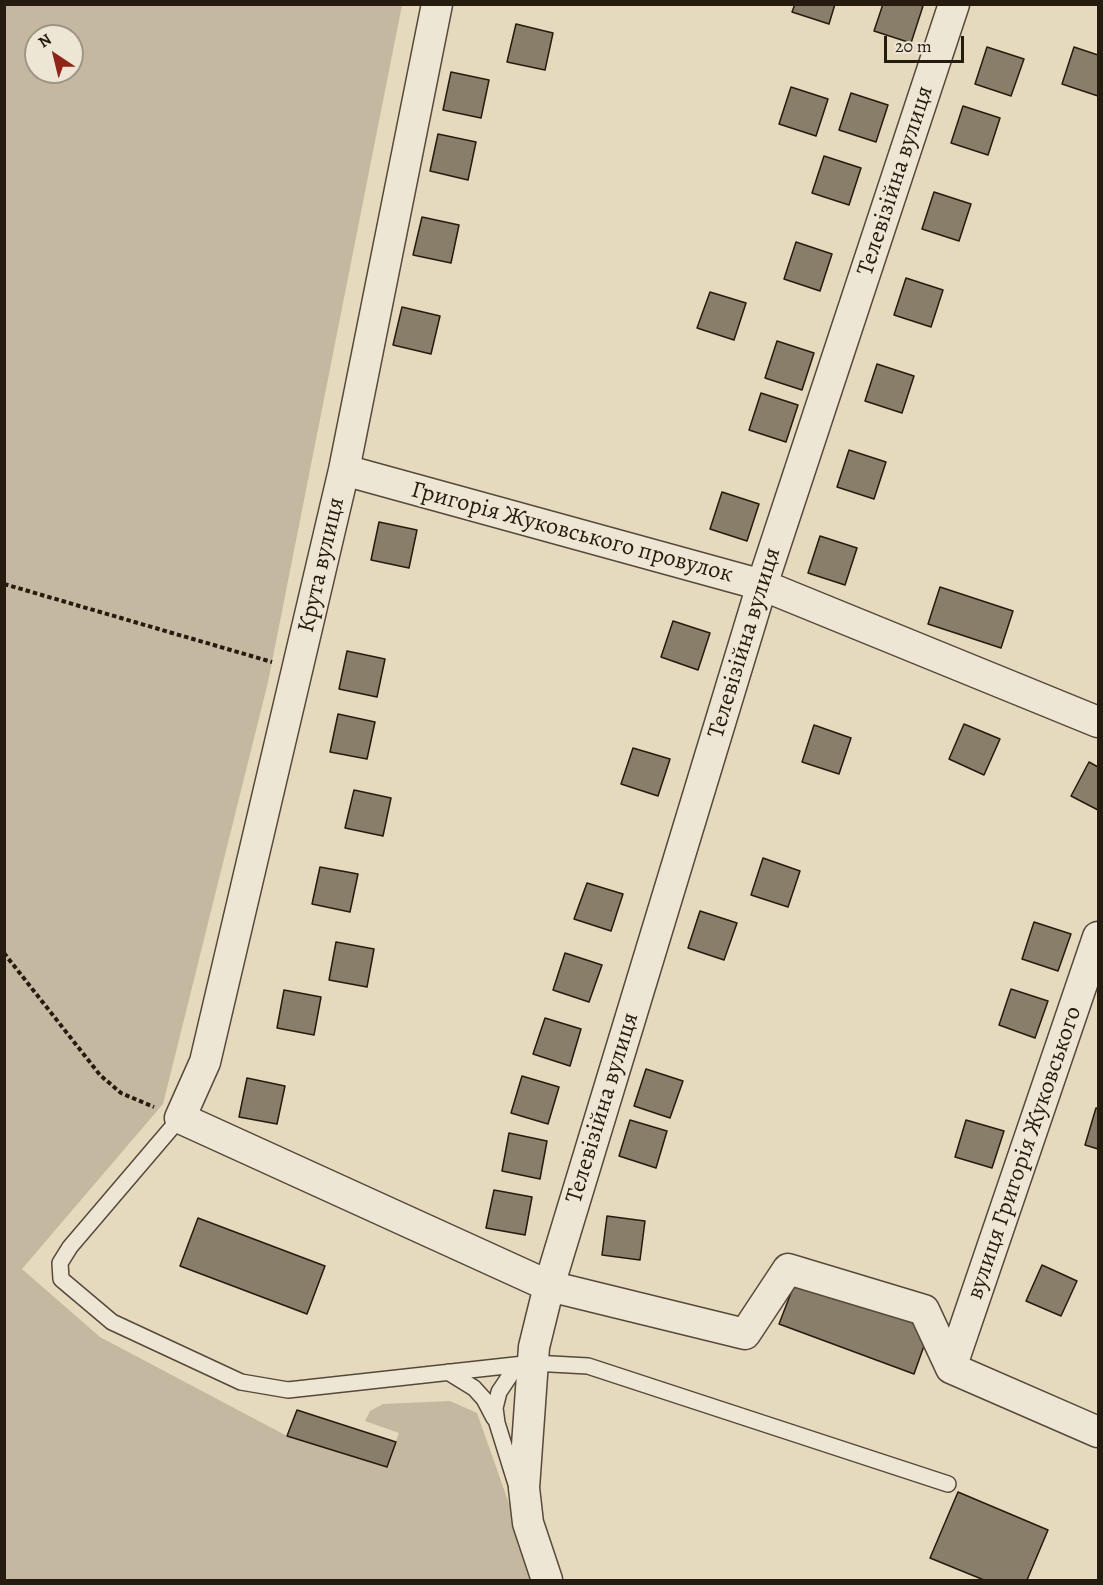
<!DOCTYPE html>
<html>
<head>
<meta charset="utf-8">
<style>
	body { margin:0 }
	#map { position:relative; width:1103px; height:1585px; overflow:hidden; background:#e5d9be; font-family:Alegreya,serif }
	canvas { display:block }
	.frame { position:absolute; inset:0; border:6px solid #251b0e; pointer-events:none }
	.north { position:absolute; left:24px; top:24px; width:60px; height:60px; box-sizing:border-box; background:#eee6d5; border:2px solid #9e9585; border-radius:50%; rotate:325deg; font-size:16px; font-weight:700; line-height:24px; text-align:center; color:#251b0e }
	.north::after { content:''; display:block; margin:auto; width:21px; height:27px; background:#8f2418; clip-path:polygon(50% 0,100% 100%,50% 72%,0 100%) }
	.scale { position:absolute; left:884px; top:36px; width:80px; height:27px; box-sizing:border-box; border:3px solid #251b0e; border-top:0; padding-left:8px; font-size:18px; line-height:21px; white-space:nowrap; color:#251b0e; -webkit-text-stroke:4px #eee6d5; paint-order:stroke }
</style>
</head>
<body>
<div id="map">
<canvas width="1103" height="1585"></canvas>
<div class="frame"></div>
<div class="north">N</div>
<div class="scale">20 m</div>
</div>
<script>
const c = document.querySelector('canvas').getContext('2d');
c.lineJoin = 'round';
function fillPath(path, color) { c.fillStyle = color; c.fill(path, 'evenodd'); }
const poly = rows => new Path2D(rows.map(r => 'M' + r).join(''));
function stroke(path, color, width, dash) { c.strokeStyle = color; c.lineWidth = width; c.lineCap = dash ? 'butt' : 'round'; c.setLineDash(dash || []); c.stroke(path); }
function drawText(font, color, halo, rows, align = 'center') {
  c.font = font + ' Alegreya,serif'; c.lineWidth = 4.5; c.setLineDash([]); c.textBaseline = 'middle'; c.strokeStyle = halo; c.fillStyle = color; for (const [text, x, y, turn = 0] of rows) {
    c.save(); c.translate(x, y); c.rotate((+turn || 0) * Math.PI / 180); c.textAlign = isNaN(turn) ? turn : align; if (halo) c.strokeText(text, 0, 0); c.fillText(text, 0, 0); c.restore();
  }
}
const green = poly([
	[5,5,402,5,268,682,163,1104,22,1269,100,1337,287,1436,387,1466,399,1433,365,1421,370,1411,383,1404,450,1401,477,1413,536,1580,5,1580],
	[36,36,72,36,72,72,36,72]
]);
const building = poly([
	[795,4,835,4,829,24,792,12,795,4],
	[883,4,917,4,923,6,911,43,874,31,883,4],
	[516,24,553,33,545,70,507,62,516,24],
	[987,47,1024,59,1011,96,975,84,987,47],
	[1074,47,1098,55,1098,96,1062,84,1074,47],
	[451,72,489,80,481,118,443,110,451,72],
	[791,87,828,99,816,136,779,124,791,87],
	[851,93,888,105,876,142,839,130,851,93],
	[963,106,1000,118,988,155,951,143,963,106],
	[438,134,476,142,468,180,430,171,438,134],
	[824,156,861,168,849,205,812,193,824,156],
	[934,192,971,204,959,241,922,229,934,192],
	[422,217,459,225,451,263,413,255,422,217],
	[796,242,832,254,820,291,784,279,796,242],
	[906,278,943,290,931,327,894,315,906,278],
	[710,292,746,303,734,340,697,328,710,292],
	[402,307,440,316,431,354,393,345,402,307],
	[777,341,814,353,802,390,765,378,777,341],
	[877,364,914,376,902,413,865,401,877,364],
	[761,393,798,405,786,442,749,430,761,393],
	[849,450,886,462,874,499,837,487,849,450],
	[722,492,759,504,747,541,710,529,722,492],
	[379,522,417,530,409,568,371,560,379,522],
	[820,536,857,548,845,585,808,573,820,536],
	[940,587,1013,611,1001,648,928,624,940,587],
	[673,621,710,633,698,670,661,657,673,621],
	[347,651,385,659,377,697,339,689,347,651],
	[338,714,375,722,367,759,330,752,338,714],
	[964,724,1000,739,984,775,949,759,964,724],
	[814,725,851,738,839,774,802,762,814,725],
	[633,748,670,759,658,796,621,784,633,748],
	[1089,762,1098,767,1098,810,1071,796,1089,762],
	[354,790,391,798,383,836,345,828,354,790],
	[763,858,800,871,788,907,751,895,763,858],
	[320,867,358,874,350,912,312,904,320,867],
	[587,883,623,894,611,931,574,919,587,883],
	[700,911,737,923,724,960,688,948,700,911],
	[1034,922,1071,934,1058,971,1022,959,1034,922],
	[336,942,374,949,367,987,329,980,336,942],
	[565,953,602,965,589,1002,553,990,565,953],
	[1011,989,1048,1001,1035,1038,999,1025,1011,989],
	[284,990,321,997,314,1035,277,1028,284,990],
	[545,1018,581,1029,570,1066,533,1054,545,1018],
	[646,1069,683,1081,670,1118,634,1106,646,1069],
	[522,1076,559,1087,548,1124,511,1113,522,1076],
	[247,1078,285,1086,277,1124,239,1117,247,1078],
	[1096,1108,1098,1109,1098,1149,1085,1145,1096,1108],
	[630,1120,667,1131,656,1168,619,1156,630,1120],
	[966,1120,1004,1131,992,1168,955,1157,966,1120],
	[509,1133,547,1141,540,1179,502,1171,509,1133],
	[494,1190,532,1197,525,1235,486,1228,494,1190],
	[607,1216,645,1221,640,1260,602,1255,607,1216],
	[198,1218,325,1266,307,1314,180,1266,198,1218],
	[1042,1265,1077,1281,1061,1316,1026,1301,1042,1265],
	[796,1280,930,1329,914,1374,779,1324,796,1280],
	[297,1410,396,1442,387,1467,287,1436,297,1410],
	[958,1492,1048,1530,1027,1580,984,1580,930,1558,958,1492]
]);
const path = poly([
	[4,584,272,662],
	[4,953,100,1075,121,1093,154,1107]
]);
const lane = poly([
	[180,1118,70,1247,60,1263,61,1279,112,1322,241,1382,288,1390,533,1363,588,1366,948,1484],
	[448,1372,474,1388,484,1399,494,1418],
	[516,1484,497,1423,495,1408,499,1392,517,1365]
]);
const street = poly([
	[437,4,344,470,205,1062,180,1118,549,1286,745,1334,788,1269,924,1310,951,1368,1098,1432],
	[344,470,762,585,1098,722],
	[951,1368,1098,937],
	[547,1580,528,1523,524,1488,534,1347,549,1286,762,585,954,4]
]);
const streetNames = [
	["Телевізійна вулиця",896,181,-72],
	["Григорія Жуковського провулок",572,533,15],
	["Крута вулиця",322,565,-77],
	["Телевізійна вулиця",745,643,-73],
	["Телевізійна вулиця",603,1108,-73],
	["вулиця Григорія Жуковського",1025,1153,-71]
];
fillPath(green, '#c4b9a0');
fillPath(building, '#897e6a');
stroke(building, '#251b0e', 1.5);
stroke(lane, '#554a3a', 18);
stroke(street, '#554a3a', 33);
stroke(path, '#251b0e', 4, [4.5, 3]);
stroke(lane, '#eee6d5', 15);
stroke(street, '#eee6d5', 30);
drawText('24px', '#251b0e', '#eee6d5', streetNames);
</script>
</body>
</html>
